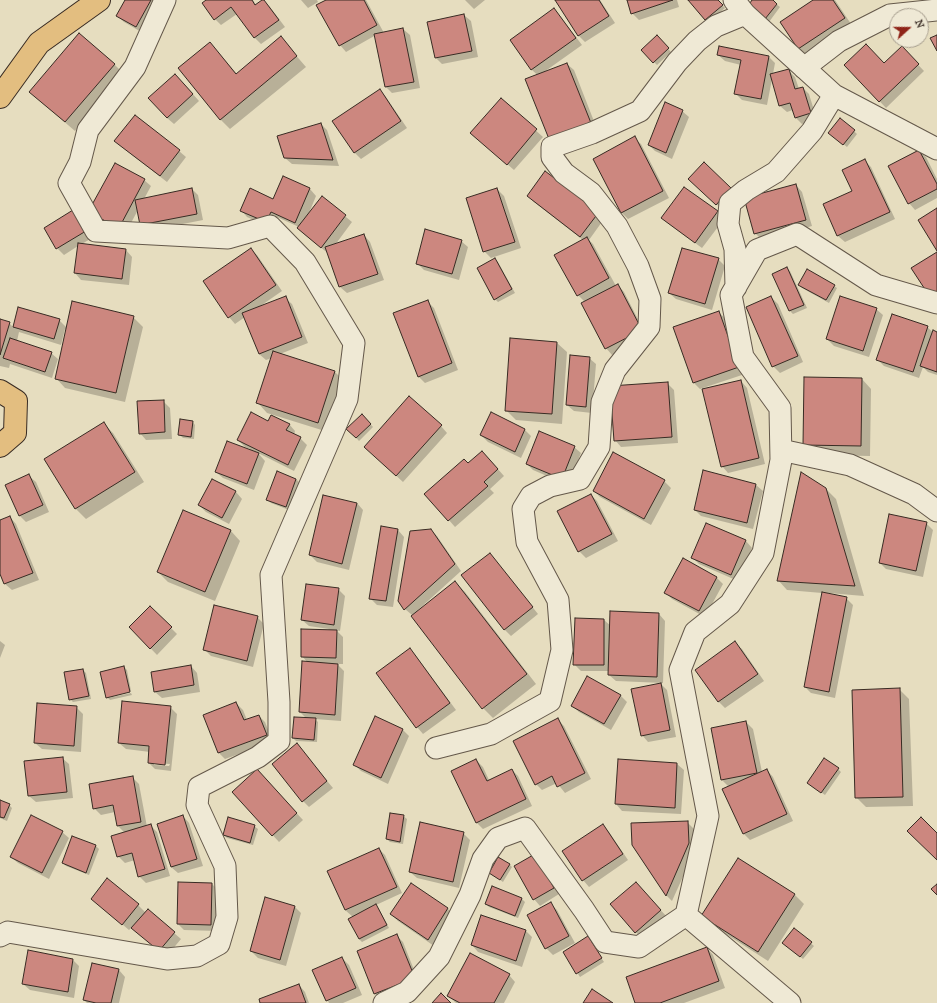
<!DOCTYPE html>
<html>
<head>
<meta charset="utf-8">
<style>
	body { margin:0 }
	#map { position:relative; width:937px; height:1003px; overflow:hidden; background:#e6ddbf; font-family:"IM FELL French Canon",serif }
	canvas { display:block }
	.north { position:absolute; left:889px; top:8px; width:40px; height:40px; box-sizing:border-box; background:#efe9d5; border:1px solid #a69d8e; border-radius:50%; rotate:69deg; font-size:11px; font-weight:700; line-height:16px; text-align:center; color:#382b23 }
	.north::after { content:''; display:block; margin:auto; width:14px; height:18px; background:#8f2418; clip-path:polygon(50% 0,100% 100%,50% 72%,0 100%) }
</style>
</head>
<body>
<div id="map">
<canvas width="937" height="1003"></canvas>
<div class="north">N</div>
</div>
<script>
const c = document.querySelector('canvas').getContext('2d');
c.lineJoin = 'round';
function fillPath(path, color) { c.fillStyle = color; c.fill(path, 'evenodd'); }
const poly = rows => new Path2D(rows.map(r => 'M' + r).join(''));
function stroke(path, color, width, dash) { c.strokeStyle = color; c.lineWidth = width; c.lineCap = dash ? 'butt' : 'round'; c.setLineDash(dash || []); c.stroke(path); }
const shadow = poly([
	[126,0,161,0,143,33,124,22,117,16],
	[208,0,253,0,256,5,263,0,270,7,285,27,261,44,255,38,237,14,221,25,215,19],
	[301,0,317,0,318,2,308,8],
	[328,0,366,0,384,33,403,29,410,35,420,88,392,93,386,87,376,35,346,52,340,45],
	[465,0,485,0,474,9],
	[556,0,600,0,615,23,585,42,579,36],
	[628,0,677,0,679,7,639,20,632,13],
	[689,0,717,0,725,8,709,22],
	[754,0,771,0,780,7,769,22,752,9],
	[815,0,835,0,851,24,805,55,799,48],
	[554,9,560,16,582,45,544,72,567,64,574,70,597,129,532,70,511,40],
	[464,15,471,21,478,57,442,64,436,58],
	[657,36,671,52,657,65,642,50],
	[281,38,306,67,230,129,220,119,210,43,237,74],
	[720,47,769,57,775,63,773,74,788,70,795,77,799,89,803,88,809,94,817,120,802,124,796,118,793,110,787,112,780,106,772,79,767,105,742,100,735,93,741,65,725,61,718,55],
	[908,54,924,71,886,108,845,65,884,64],
	[114,64,124,74,75,131,40,101],
	[182,82,199,101,174,124,167,118],
	[380,90,386,97,407,128,361,159,354,152],
	[501,99,543,137,514,170,478,139],
	[682,111,689,117,672,159,655,151,649,145],
	[841,119,857,134,847,147,833,136],
	[321,124,327,130,339,166,292,164,285,158],
	[634,138,641,144,669,198,628,219,622,213,594,159],
	[115,141,179,151,186,157,167,182,122,147],
	[919,151,926,157,937,179,937,198,915,210,909,203],
	[865,161,871,167,895,219,845,242,838,236,824,205,853,192],
	[546,173,604,219,589,240,593,244,616,286,618,285,624,292,647,337,612,355,606,348,585,302,578,295,583,240,534,202,528,196],
	[284,177,310,189,316,196,309,213,322,197,352,222,335,245,364,235,370,242,384,280,347,293,340,287,329,254,305,235,298,228,299,227,277,217,272,228,247,217,241,210,274,200],
	[144,180,151,186,144,199,192,189,198,195,203,220,147,231,138,210,125,234,96,218],
	[796,185,802,192,812,226,762,240,755,233],
	[696,186,731,188,737,195,723,210],
	[684,188,717,212,724,219,702,248,669,224,662,218],
	[497,189,504,196,521,248,491,258,484,251],
	[73,212,92,238,80,245,126,250,132,257,129,285,81,280,75,273,78,246,64,255,57,248],
	[461,241,468,247,459,280,424,270,417,263],
	[250,249,257,255,282,291,259,307,285,298,292,304,308,343,280,354,335,372,344,381,328,432,267,413,258,403,272,358,266,360,259,354,245,317,235,324,229,317],
	[495,259,498,262,515,293,498,302,495,299],
	[718,259,725,266,712,310,676,299,669,293],
	[787,268,790,271,807,308,793,314,790,311,774,274],
	[799,285,834,286,837,288,829,303,802,288],
	[771,297,778,304,803,362,780,373,773,366],
	[427,301,434,308,458,370,425,383,418,376],
	[876,309,883,315,869,357,834,346,827,339],
	[718,312,725,318,745,374,700,389,694,383,674,328],
	[133,317,143,327,125,402,65,388,56,378,67,329,65,329,61,345,19,332,17,341,51,353,58,359,52,378,10,364,9,368,0,366,0,320,9,323,13,327,59,320,67,328],
	[927,327,934,333,937,333,937,375,928,372,923,367,919,378,884,366,878,360],
	[557,343,567,352,562,424,516,420,506,410],
	[589,358,596,364,592,413,574,411,567,405],
	[862,379,871,389,870,456,814,455,804,445],
	[741,381,747,388,765,464,728,473,722,466],
	[667,383,674,390,678,443,621,447,615,440],
	[163,401,170,408,172,439,146,440,140,433],
	[362,415,373,427,359,441,348,429],
	[192,421,195,425,194,439,183,438,180,435],
	[269,422,289,424,295,431,294,435,300,438,307,445,294,471,258,453,265,461,254,490,223,478,216,472,250,449,245,447,238,440],
	[103,423,113,433,144,482,86,519,76,509,45,459],
	[441,426,447,433,403,482,365,447],
	[525,430,531,436,521,458,488,442,481,435],
	[574,447,581,453,568,485,533,470,527,464],
	[489,459,504,476,490,489,494,493,455,527,426,494,469,464],
	[704,471,756,485,763,491,753,529,701,516,695,510],
	[29,476,36,482,49,512,26,522,20,516,7,486],
	[296,479,299,482,289,510,271,503,268,500],
	[213,480,236,492,242,499,229,524,206,512,199,505],
	[664,481,671,488,651,525,600,497,594,491],
	[826,489,836,499,864,596,828,593,828,595,846,598,853,605,835,698,811,693,805,687,822,593,787,590,778,580],
	[591,495,597,501,618,541,586,558,579,551],
	[357,503,363,510,349,570,317,562,310,555],
	[10,517,16,524,39,580,12,590,5,584,0,572,0,521],
	[926,523,933,530,923,577,886,569,880,563],
	[706,524,746,541,752,548,738,581,699,564,692,557],
	[398,530,404,537,393,607,377,605,370,598],
	[431,530,437,536,461,571,418,610,419,611,455,582,465,592,536,684,493,718,483,708,412,615,405,609],
	[231,531,240,541,215,601,168,582,158,572],
	[490,554,538,614,511,636,504,629],
	[683,559,717,578,723,584,705,617,672,599,665,592],
	[338,589,345,596,340,631,336,630,343,637,343,664,337,664,344,671,341,721,315,719,318,722,317,742,296,741,293,738,307,719,300,712,308,663,302,656,329,629,309,626,302,620],
	[150,607,177,634,157,655,130,627],
	[659,614,665,621,663,683,616,681,609,675,610,671,581,671,574,664,575,619,604,620,611,626],
	[257,617,264,624,253,667,211,656,204,649],
	[0,641,5,645,0,658],
	[735,643,742,649,764,681,725,708,719,702,696,670],
	[410,649,416,656,456,710,423,734,417,727],
	[191,666,197,673,200,692,162,698,155,692,152,673],
	[124,667,127,670,131,691,108,696,108,698,107,697],
	[83,670,86,673,91,699,73,702,70,699],
	[661,684,667,690,676,737,648,742,642,735],
	[899,689,909,699,913,806,866,807,856,797],
	[131,693,132,695,110,700,108,698],
	[620,695,627,702,611,730,579,712,572,706],
	[236,703,243,710,247,720,259,716,265,722,273,742,225,759,219,753],
	[76,707,83,714,81,752,42,749,35,743],
	[170,707,177,714,171,771,155,769,149,763,150,752,126,749,119,743],
	[154,763,170,764,169,766,154,765],
	[376,717,403,730,409,736,388,784,361,771,354,764],
	[558,720,564,726,591,779,565,793,557,783,542,790,536,784],
	[746,722,753,729,762,772,767,770,773,777,793,821,750,840,743,833,729,787,722,780],
	[297,745,333,788,309,807,303,801],
	[62,758,69,764,73,798,36,802,29,796],
	[476,760,483,767,489,780,512,770,518,776,532,806,483,829,476,822],
	[677,764,684,770,681,814,622,811,616,804],
	[838,769,841,772,825,795,812,786],
	[263,777,303,820,279,842,233,792],
	[133,778,139,784,147,827,151,826,157,832,170,876,146,883,139,876,135,860,125,863,118,856,125,833,118,826,115,812,101,815,94,808],
	[0,802,9,805,12,808,7,821,0,818],
	[183,816,189,823,203,866,178,873,171,867,158,824],
	[403,816,407,819,403,844,390,842,387,839],
	[687,822,694,829,695,850,672,901,666,895,633,845],
	[603,825,609,832,628,860,589,887,583,880],
	[254,826,258,829,253,845,227,838,224,835],
	[62,832,69,838,49,879,18,863,11,857],
	[463,833,470,840,459,888,417,878,410,872],
	[73,837,96,846,99,849,89,875,66,866,63,863],
	[379,849,385,855,402,893,376,905,379,909,389,928,362,942,359,939,349,919,353,917,345,910],
	[541,862,559,894,540,906,534,899],
	[509,864,512,867,503,882,490,873],
	[212,884,218,890,217,931,184,930,178,924],
	[411,884,448,909,454,916,434,946,398,921,391,914],
	[493,888,522,899,525,902,518,918,489,907,486,904],
	[642,890,667,917,642,939,611,904],
	[794,894,804,904,768,961,712,925,703,916],
	[92,899,138,905,146,913,174,933,181,939,166,957,132,927,129,930],
	[551,904,557,910,575,943,553,955,546,948],
	[295,907,301,913,286,966,258,958,251,951],
	[481,916,526,931,532,937,522,967,478,952,472,945],
	[795,930,814,946,803,959,787,946],
	[397,936,403,942,420,985,382,1000,375,994,358,952],
	[590,941,604,962,580,977,564,953],
	[707,948,713,955,725,988,684,1003,636,1003],
	[342,958,349,965,362,995,343,1003,329,1003,314,971],
	[73,960,79,966,74,998,30,990,23,984],
	[119,970,125,977,119,1003,87,1003,84,1000],
	[509,975,515,982,504,1003,456,1003,448,996],
	[299,985,305,992,309,1003,261,1003]
]);
const building = poly([
	[125,0,151,0,136,27,116,16,125,0],
	[206,0,252,0,255,5,262,0,264,0,279,20,254,38,231,7,214,20,202,3,206,0],
	[326,0,364,0,377,25,339,46,316,5,326,0],
	[555,0,599,0,609,16,578,36,555,0],
	[627,0,673,0,631,14,627,0],
	[688,0,718,0,723,5,705,20,688,0],
	[752,0,773,0,777,4,765,19,748,6,752,0],
	[813,0,833,0,845,18,798,49,780,22,813,0],
	[554,8,576,38,531,70,510,40,554,8],
	[464,14,472,51,435,58,427,22,464,14],
	[403,28,414,82,385,87,374,34,403,28],
	[79,33,115,64,65,122,29,92,79,33],
	[657,35,669,48,653,63,641,50,657,35],
	[937,35,937,51,930,38,937,35],
	[281,36,297,56,220,120,178,68,210,42,236,74,281,36],
	[866,44,884,63,902,46,919,64,879,102,844,65,866,44],
	[719,46,769,56,761,99,734,94,741,60,717,55,719,46],
	[567,63,591,123,549,139,525,79,567,63],
	[789,69,795,89,803,87,811,113,795,118,790,103,779,106,770,74,789,69],
	[175,74,193,94,167,118,148,98,175,74],
	[380,89,401,121,354,153,332,121,380,89],
	[501,98,537,129,507,165,470,133,501,98],
	[665,102,683,110,666,153,648,145,665,102],
	[135,115,180,150,160,176,114,141,135,115],
	[840,118,855,130,843,145,828,133,840,118],
	[321,123,333,160,284,158,277,136,321,123],
	[635,136,663,191,621,213,593,159,635,136],
	[919,150,937,184,937,189,908,204,888,166,919,150],
	[865,159,890,212,837,236,823,204,852,191,842,170,865,159],
	[704,162,731,188,716,205,688,179,704,162],
	[115,163,145,179,119,228,88,212,115,163],
	[545,171,599,212,580,237,527,196,545,171],
	[283,176,310,188,295,223,271,212,266,222,240,211,250,188,273,199,283,176],
	[796,184,806,220,754,234,744,198,796,184],
	[684,187,718,211,695,243,661,218,684,187],
	[192,188,197,214,140,225,135,200,192,188],
	[497,188,515,242,483,252,466,198,497,188],
	[322,196,346,215,321,248,297,228,322,196],
	[937,208,937,251,918,220,937,208],
	[73,210,86,231,56,249,44,228,73,210],
	[425,229,462,240,452,274,416,264,425,229],
	[364,234,378,274,339,287,325,247,364,234],
	[587,237,609,278,577,296,554,255,587,237],
	[78,243,126,249,122,279,74,273,78,243],
	[251,248,276,285,228,318,203,281,251,248],
	[682,248,719,258,705,304,668,293,682,248],
	[937,252,937,293,930,297,911,268,937,252],
	[495,258,512,289,494,300,477,268,495,258],
	[787,267,804,305,789,311,772,274,787,267],
	[807,269,835,285,826,300,798,285,807,269],
	[618,284,642,330,605,349,581,303,618,284],
	[286,296,302,337,259,354,242,313,286,296],
	[771,296,798,356,772,367,746,307,771,296],
	[840,296,877,308,863,351,826,339,840,296],
	[428,300,452,363,418,377,393,313,428,300],
	[72,301,134,316,116,393,55,379,72,301],
	[18,307,60,319,54,339,13,327,18,307],
	[719,311,739,367,693,383,673,327,719,311],
	[892,314,928,326,913,372,876,360,892,314],
	[0,319,10,322,0,355,0,319],
	[933,330,937,332,937,372,920,366,933,330],
	[10,338,52,352,45,372,3,358,10,338],
	[510,338,557,342,552,414,505,411,510,338],
	[273,351,335,371,318,423,256,403,273,351],
	[570,355,590,357,586,407,566,405,570,355],
	[804,377,862,378,861,446,803,445,804,377],
	[741,380,759,458,721,467,702,389,741,380],
	[668,382,672,437,614,441,610,386,668,382],
	[409,396,442,425,396,476,364,447,409,396],
	[164,400,165,432,139,434,137,401,164,400],
	[251,412,268,421,271,415,290,424,286,430,301,437,288,465,237,440,251,412],
	[491,412,525,429,515,452,480,435,491,412],
	[362,414,371,424,356,438,346,429,362,414],
	[180,419,193,421,191,437,178,435,180,419],
	[104,422,135,472,75,509,44,459,104,422],
	[539,431,575,446,562,479,526,464,539,431],
	[227,441,259,453,247,484,215,472,227,441],
	[482,451,498,469,484,482,488,486,448,521,424,494,464,459,468,463,482,451],
	[613,452,665,480,644,519,593,491,613,452],
	[703,470,756,484,747,523,694,510,703,470],
	[277,471,296,479,286,507,266,500,277,471],
	[801,472,826,488,855,586,777,581,801,472],
	[29,474,43,505,19,516,5,485,29,474],
	[212,479,236,491,222,518,198,505,212,479],
	[591,494,612,534,578,552,557,511,591,494],
	[323,495,357,503,342,564,309,555,323,495],
	[183,510,231,530,205,592,157,572,183,510],
	[889,514,927,522,916,571,879,563,889,514],
	[10,516,33,573,4,584,0,574,0,520,10,516],
	[706,523,746,540,731,575,691,558,706,523],
	[381,526,398,529,386,601,369,599,381,526],
	[431,529,455,564,404,610,398,601,410,531,431,529],
	[490,553,533,607,504,630,461,575,490,553],
	[683,558,717,577,699,611,664,593,683,558],
	[455,581,527,674,482,709,411,616,455,581],
	[306,584,339,588,334,625,301,620,306,584],
	[822,592,847,597,829,692,804,687,822,592],
	[214,605,258,616,247,661,203,650,214,605],
	[150,606,172,627,150,649,129,627,150,606],
	[610,611,659,613,657,677,608,675,610,611],
	[575,618,604,619,604,665,573,665,575,618],
	[301,629,337,630,336,658,301,657,301,629],
	[735,641,758,674,718,702,695,670,735,641],
	[410,648,450,703,416,728,376,673,410,648],
	[302,661,338,664,335,715,299,712,302,661],
	[191,665,194,685,154,692,151,672,191,665],
	[124,666,130,692,106,698,100,672,124,666],
	[83,669,89,696,69,700,64,672,83,669],
	[587,676,621,695,604,724,571,706,587,676],
	[661,683,670,730,641,736,631,689,661,683],
	[900,688,903,797,855,798,852,690,900,688],
	[122,701,171,706,165,765,148,763,149,746,118,743,122,701],
	[236,702,244,720,259,715,267,735,218,753,203,715,236,702],
	[37,703,77,706,74,746,34,743,37,703],
	[375,716,403,729,381,778,353,765,375,716],
	[294,717,316,718,314,740,292,738,294,717],
	[558,718,585,773,557,787,552,776,535,785,513,741,558,718],
	[746,721,757,773,721,780,711,728,746,721],
	[297,743,327,781,302,802,272,764,297,743],
	[63,757,67,792,28,796,24,761,63,757],
	[824,758,839,768,821,793,807,783,824,758],
	[476,759,487,781,512,769,526,799,476,823,451,771,476,759],
	[618,759,677,763,675,808,615,804,618,759],
	[257,769,297,813,272,836,232,792,257,769],
	[767,769,787,814,743,834,722,789,767,769],
	[133,776,141,822,117,826,113,805,93,809,89,784,133,776],
	[0,800,10,804,4,818,0,817,0,800],
	[390,813,404,815,400,842,386,839,390,813],
	[31,815,63,831,42,873,10,857,31,815],
	[183,815,197,859,171,867,157,824,183,815],
	[228,817,255,825,250,843,223,835,228,817],
	[921,817,937,833,937,860,907,831,921,817],
	[688,821,689,843,666,896,632,845,631,823,688,821],
	[420,822,464,832,453,882,409,872,420,822],
	[151,824,165,869,138,877,132,853,117,857,111,836,151,824],
	[603,824,623,854,582,881,562,851,603,824],
	[72,836,96,845,86,873,62,863,72,836],
	[379,848,397,887,345,910,327,871,379,848],
	[535,854,554,888,533,900,514,866,535,854],
	[498,857,510,864,500,880,489,873,498,857],
	[738,858,795,894,758,952,701,916,738,858],
	[107,878,139,904,122,925,91,899,107,878],
	[178,882,212,883,211,925,177,924,178,882],
	[636,882,661,910,635,933,610,904,636,882],
	[411,883,448,908,428,940,390,914,411,883],
	[937,884,937,895,931,889,937,884],
	[492,886,522,898,515,916,485,904,492,886],
	[265,897,295,906,280,960,250,951,265,897],
	[551,902,569,936,545,949,527,915,551,902],
	[376,904,387,925,359,939,348,919,376,904],
	[148,909,175,932,159,951,131,928,148,909],
	[481,915,526,930,516,961,471,945,481,915],
	[794,928,812,942,800,957,782,943,794,928],
	[397,934,415,978,374,994,357,951,397,934],
	[588,936,602,958,576,974,563,952,588,936],
	[707,947,719,981,660,1003,635,1003,626,977,707,947],
	[28,950,73,959,68,992,22,984,28,950],
	[470,953,510,974,494,1003,460,1003,447,996,470,953],
	[342,957,356,988,326,1001,312,970,342,957],
	[92,963,119,969,111,1003,96,1003,83,1000,92,963],
	[299,984,306,1003,260,1003,259,999,299,984],
	[592,989,613,1003,583,1003,592,989],
	[441,993,451,1003,432,1003,441,993]
]);
const minor = poly([
	[734,0,745,14,834,95,937,149],
	[804,68,839,41,890,15,937,10],
	[736,287,735,249,728,224,730,203,746,190,776,172,812,131,834,95],
	[781,450,850,465,914,494,937,511],
	[436,748,491,734,550,701,562,650,558,600,527,542,523,509,531,496,550,486,580,479,599,447,602,402,615,370,649,327,650,299,638,266,617,226,591,193,564,173,552,157,552,147,592,133,640,111,677,62,697,41,716,26,745,14],
	[686,915,790,1003],
	[0,936,8,932,167,959,197,956,219,944,227,917,225,866,197,805,199,787,258,757,279,741,279,702,271,575,347,399,354,343,305,262,270,226,228,238,96,231,69,183,80,162,88,130,135,67,165,0],
	[384,1003,407,992,439,957,470,895,483,859,498,838,525,828,584,910,605,942,639,947,686,915,708,816,680,670,695,632,730,604,763,553,781,460,780,408,743,357,731,295,757,250,797,234,876,285,937,303]
]);
const primary = poly([
	[0,97,39,43,99,0],
	[0,391,16,401,15,433,0,446]
]);
fillPath(shadow, '#0003');
fillPath(building, '#cc877f');
stroke(building, '#382b23', 1);
stroke(minor, '#64584a', 23);
stroke(primary, '#382b23', 24);
stroke(minor, '#efe9d5', 21);
stroke(primary, '#e3be80', 22);
</script>
</body>
</html>
